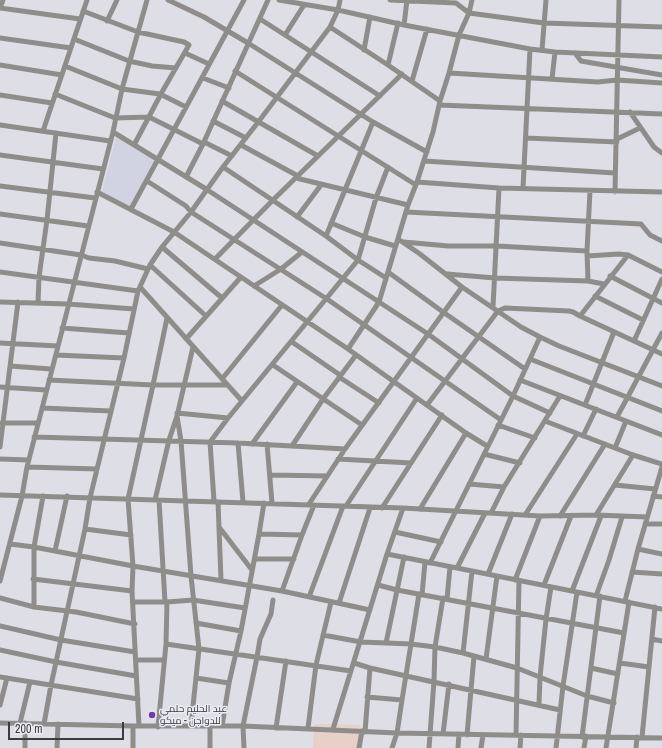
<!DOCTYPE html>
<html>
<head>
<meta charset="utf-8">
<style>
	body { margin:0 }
	#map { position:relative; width:662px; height:748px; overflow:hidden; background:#dddee6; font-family:"Archivo Narrow",sans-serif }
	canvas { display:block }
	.scale { position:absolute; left:8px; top:722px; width:116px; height:18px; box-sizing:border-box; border:2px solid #3b3c3f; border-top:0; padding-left:5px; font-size:12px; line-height:14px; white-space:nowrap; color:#3b3c3f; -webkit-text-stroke:3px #eaebf3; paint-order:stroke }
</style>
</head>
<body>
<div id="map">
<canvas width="662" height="748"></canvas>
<div class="scale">200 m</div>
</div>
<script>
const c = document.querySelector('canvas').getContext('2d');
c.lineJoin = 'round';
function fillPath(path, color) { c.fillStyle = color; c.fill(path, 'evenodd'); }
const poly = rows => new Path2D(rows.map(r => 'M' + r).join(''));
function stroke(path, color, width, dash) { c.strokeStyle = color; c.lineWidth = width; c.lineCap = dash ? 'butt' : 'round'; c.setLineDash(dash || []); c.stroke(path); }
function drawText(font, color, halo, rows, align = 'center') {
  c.font = font + ' "Archivo Narrow",Cairo,sans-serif'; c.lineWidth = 3; c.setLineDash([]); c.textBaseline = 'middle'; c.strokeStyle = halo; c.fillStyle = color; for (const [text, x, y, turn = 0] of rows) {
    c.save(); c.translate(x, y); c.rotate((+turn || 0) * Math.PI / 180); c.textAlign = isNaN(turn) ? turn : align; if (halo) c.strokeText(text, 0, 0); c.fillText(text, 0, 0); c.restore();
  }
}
const commercial = poly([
	[314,724,360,725,357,748,313,748]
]);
const built = poly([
	[116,137,154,160,129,208,102,191]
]);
const minor = poly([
	[3,0,0,8,80,19],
	[168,0,204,17,248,43,373,122,427,152],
	[279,0,338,10,404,25,530,49,555,52,662,57],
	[390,0,456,3,469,13,544,23,662,27],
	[83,11,138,32,184,42,189,45,162,92,134,145],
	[260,19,380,96],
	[107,21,117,0],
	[404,25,407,0],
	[330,27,388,65,440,101],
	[285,35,304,5],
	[0,38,71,48],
	[74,39,129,61,152,66,176,68],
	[364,50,370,17],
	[542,50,546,0],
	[185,53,209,64],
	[575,53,581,61,662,75],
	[0,65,62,75],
	[388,65,398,23],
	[65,66,122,89,160,94,186,107],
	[235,71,416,185],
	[449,73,598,82,617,80,662,83],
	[203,78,229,88],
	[552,79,555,52],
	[412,81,427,29],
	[55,94,115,118,149,117,203,144],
	[0,95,52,103],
	[222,101,318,156],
	[439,105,662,114],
	[630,112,654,147,662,153],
	[213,121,246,138],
	[0,125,110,141],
	[43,131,87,0],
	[113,132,206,189,428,334,513,396,550,413],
	[526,138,617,142],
	[617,139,640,128],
	[204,142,232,156],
	[241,145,298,176],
	[0,155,103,169],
	[424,161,615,173],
	[223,167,326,236,358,260,386,278],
	[186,177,203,144,268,0],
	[296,178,408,205],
	[147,181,186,206,191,212,327,299,501,420],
	[417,182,499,188,662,192],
	[0,186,95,198],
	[523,188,530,49],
	[590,191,587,251,588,281,604,284],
	[97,192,174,232,348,349,466,433,487,446],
	[615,192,619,0],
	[131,209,244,0],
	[406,212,641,224,650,235,662,241],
	[0,214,88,226],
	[297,217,321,185],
	[331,223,365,237,395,246],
	[326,236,373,122],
	[398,239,420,254,462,287,521,327,540,337,559,346,662,386],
	[404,242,448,246,497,246,587,251],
	[0,243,81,255,89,258,115,261,148,269],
	[162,247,222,298],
	[587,256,619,254,628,255,662,272],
	[215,259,273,200,402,74],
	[150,265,206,316],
	[0,272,138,291],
	[388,272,443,312,525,369],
	[447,274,495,278,588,281],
	[610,276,662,303],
	[254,286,281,269,302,252],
	[140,287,242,401],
	[595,296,643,320],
	[0,302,68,304,134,309],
	[38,303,39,277,47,220,56,133],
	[493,307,499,188],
	[580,316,662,354],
	[62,328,129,333],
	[186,339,241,277],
	[634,341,662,279],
	[292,342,340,375],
	[0,343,58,346],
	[348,349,379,302,408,205,417,182,433,132,440,101,449,73,459,35,469,13,472,0],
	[56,355,124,358],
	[530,359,662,411],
	[273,365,362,425],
	[10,366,51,369],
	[339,377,379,403],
	[222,379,282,305],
	[49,380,153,385,227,385],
	[520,380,662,435],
	[0,387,46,390],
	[427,405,498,311,505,308,569,311,573,312,580,316,628,255],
	[585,405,614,332],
	[42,408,110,411],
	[177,413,228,418],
	[177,416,181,441,191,576,199,649,191,725],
	[617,417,662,333],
	[545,421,633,455,662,464],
	[1,423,38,423],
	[498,425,535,438],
	[583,436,596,409],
	[34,437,238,443,345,449],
	[238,443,243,502],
	[252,444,297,382],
	[267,444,272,503],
	[292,446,323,399,356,355],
	[0,447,18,302],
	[615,448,626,421],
	[484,454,520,463],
	[0,459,29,460],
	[338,459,411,463],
	[27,467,97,469],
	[271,475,327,476],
	[469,484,504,487],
	[615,485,655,489],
	[0,495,403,508,540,516,596,515,647,517],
	[653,496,662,497],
	[155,500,169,440,177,416,193,347],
	[159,500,165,602],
	[214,501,210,442,228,418,358,260,376,198,388,167],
	[218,502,221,580],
	[309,504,345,449,462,287],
	[346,506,417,398],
	[382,508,442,415],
	[420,509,466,433],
	[491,513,504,487,560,396],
	[525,515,577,434],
	[596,515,633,455],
	[560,516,605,444],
	[645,524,662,524],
	[219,527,252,570],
	[85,529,131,535],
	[395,532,441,542],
	[259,534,302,535],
	[10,544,34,547,133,566,282,591,370,610],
	[638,549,662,554],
	[55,551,67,496],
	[387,554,662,609],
	[255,559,294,559],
	[430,563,513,396,540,337],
	[457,568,485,513],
	[632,572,662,574],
	[488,574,512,514],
	[33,579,132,591],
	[515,580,540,516],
	[0,581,22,496,27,467,113,132,122,89,147,0],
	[378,585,397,590,624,633],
	[544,585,571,516],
	[282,591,302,535,314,505],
	[572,591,601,516],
	[422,595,425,562],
	[596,596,609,560,622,517],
	[309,597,343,506],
	[0,598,34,607,76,612,135,624],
	[447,599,450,567],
	[625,601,638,549,662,467],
	[133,602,167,602,193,600,245,608],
	[339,603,370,508],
	[34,607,34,547,43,496],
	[196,623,241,631],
	[0,626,61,640,135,652],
	[323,635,361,642,411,644,435,647,463,653,517,668,587,696,614,703],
	[652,639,662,641],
	[386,643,404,557],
	[166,644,351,671],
	[0,650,56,662,136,676],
	[463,653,472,571],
	[486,659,497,576],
	[136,660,164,660],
	[354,663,370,668,560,710],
	[620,663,649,667],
	[591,668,618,674],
	[0,677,138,699],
	[196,678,229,683],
	[367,697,402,700],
	[539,704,540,677,546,619,551,587],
	[0,705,7,678],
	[0,723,133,726,243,726,397,733,662,738],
	[20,723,30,682],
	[44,724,51,685,85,529,90,498,124,358,138,291,150,265,162,247,191,212,223,167,259,121,330,27,338,10,340,0],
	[139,726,132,591,133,566,128,499,153,385,167,318],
	[222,726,229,683,241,631,259,534,264,503],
	[158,727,166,644,167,602],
	[276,728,286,661],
	[308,728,316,665,331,602],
	[333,729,387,554,403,508],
	[365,732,370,668],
	[443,734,449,684],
	[467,735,474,656],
	[516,735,519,580],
	[582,737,600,596],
	[642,737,655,607],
	[25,748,25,723],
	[57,748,58,724],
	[133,748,133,726],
	[210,748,210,726],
	[244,748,243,726,257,657,260,639,271,614,273,600],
	[359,748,362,731],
	[392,748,397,733,402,700,419,594],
	[429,748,434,681,435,647,443,598],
	[458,748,459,734],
	[481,748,483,735],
	[520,748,521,735],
	[556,748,563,686,577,592],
	[584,748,586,736],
	[606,748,629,602],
	[636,748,637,737]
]);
const markers = [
	[152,715,4,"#7339af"]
];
const poiNames = [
	["عبد الحليم حلمي",160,709],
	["للدواجن - ميكو",160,721]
];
fillPath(commercial, '#e8cfc8');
fillPath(built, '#d1d3e2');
stroke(minor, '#8f8d8a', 5);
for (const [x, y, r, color] of markers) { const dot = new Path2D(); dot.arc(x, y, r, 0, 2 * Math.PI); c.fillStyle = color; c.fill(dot); stroke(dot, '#eaebf3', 1.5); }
drawText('10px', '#3b3c3f', '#eaebf3', poiNames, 'left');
</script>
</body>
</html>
